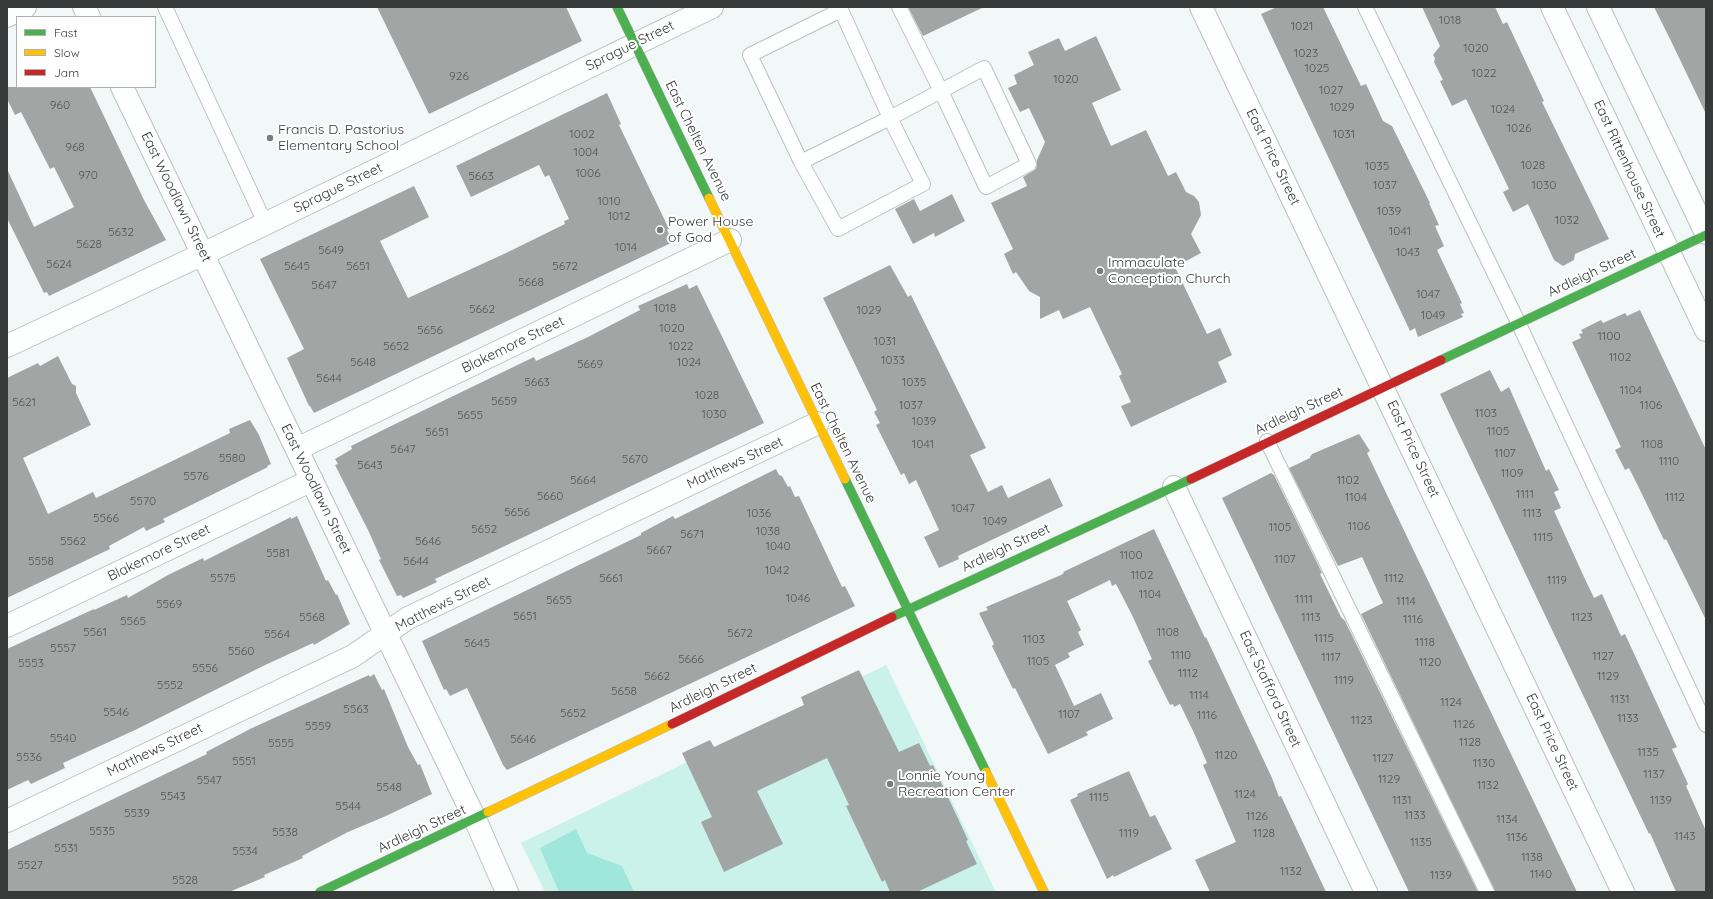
<!DOCTYPE html>
<html>
<head>
<meta charset="utf-8">
<style>
	body { margin:0 }
	#map { position:relative; width:1713px; height:899px; overflow:hidden; background:#f2f8f7; font-family:Quicksand,sans-serif }
	canvas { display:block }
	.frame { position:absolute; inset:0; border:8px solid #363b3a; pointer-events:none }
	.legend { position:absolute; left:16px; top:16px; width:140px; height:72px; box-sizing:border-box; background:#fff; border:1px solid #afb1b0; margin:0; padding:5px 7px; list-style:none; font-size:12px; color:#363b3a }
	.legend li { display:flex; align-items:center; gap:8px; height:20px }
	.legend b { width:20px; border:1px solid #afb1b0 }
</style>
</head>
<body>
<div id="map">
<canvas width="1713" height="899"></canvas>
<div class="frame"></div>
<ul class="legend">
<li><b style="height:5px;background:#4caf50"></b>Fast</li>
<li><b style="height:5px;background:#ffc107"></b>Slow</li>
<li><b style="height:5px;background:#c62828"></b>Jam</li>
</ul>
</div>
<script>
const c = document.querySelector('canvas').getContext('2d');
c.lineJoin = 'round';
function fillPath(path, color) { c.fillStyle = color; c.fill(path, 'evenodd'); }
const poly = rows => new Path2D(rows.map(r => 'M' + r).join(''));
function stroke(path, color, width, dash) { c.strokeStyle = color; c.lineWidth = width; c.lineCap = dash ? 'butt' : 'round'; c.setLineDash(dash || []); c.stroke(path); }
function drawText(font, color, halo, rows, align = 'center') {
  c.font = font + ' Quicksand,sans-serif'; c.lineWidth = 4; c.setLineDash([]); c.textBaseline = 'middle'; c.strokeStyle = halo; c.fillStyle = color; for (const [text, x, y, turn = 0] of rows) {
    c.save(); c.translate(x, y); c.rotate((+turn || 0) * Math.PI / 180); c.textAlign = isNaN(turn) ? turn : align; if (halo) c.strokeText(text, 0, 0); c.fillText(text, 0, 0); c.restore();
  }
}
const green = poly([
	[886,665,996,892,545,892,521,843]
]);
const water = poly([
	[576,829,587,853,622,866,634,892,559,892,540,848]
]);
const building = poly([
	[377,7,566,7,582,41,429,114],
	[908,7,984,7,923,36],
	[1277,7,1323,7,1361,86,1366,84,1383,121,1392,126,1430,203,1429,203,1439,225,1435,226,1444,246,1437,250,1462,303,1460,304,1464,313,1461,314,1463,317,1418,337,1415,328,1410,331,1261,14],
	[1422,7,1495,7,1503,24,1507,22,1544,101,1542,102,1609,239,1575,254,1574,260,1563,266,1554,260,1528,204,1513,212,1503,192,1509,189,1466,99,1452,106,1440,81,1443,80,1434,62,1435,58,1433,55,1440,46],
	[1654,7,1706,7,1706,114,1671,41],
	[1096,36,1121,90,1092,103,1111,146,1146,130,1168,176,1176,172,1186,192,1194,196,1199,202,1201,215,1191,234,1201,253,1175,267,1207,334,1220,328,1232,355,1218,362,1227,382,1131,427,1121,406,1131,402,1119,376,1122,374,1090,307,1063,319,1059,310,1040,319,1040,297,1029,291,1016,272,1013,274,1004,254,1013,249,991,203,1027,186,1023,177,1036,169,1037,160,1045,142,1029,108,1020,112,1008,88,1017,84,1014,75,1034,65,1028,52,1059,38,1065,51],
	[7,87,90,87,144,200,166,240,49,296,47,292,44,293,7,218,7,169,34,227,74,207,54,167,50,169,21,112,15,115,7,99],
	[607,93,621,124,619,125,669,229,667,230,673,242,314,413,310,406,309,406,287,358,304,349,260,259,414,186,429,217,380,241,408,298,506,253,565,224,564,221,569,219,549,175,545,177,539,165,471,197,456,166],
	[952,194,965,221,935,237,934,233,913,244,895,209,914,199,920,211],
	[890,265,908,297,911,295,986,448,970,455,988,492,1002,485,1008,498,1050,478,1063,506,958,556,959,559,939,568,924,537,939,530,916,480,909,484,904,473,901,475,876,425,880,423,874,412,877,410,823,298],
	[687,284,689,289,697,285,764,423,469,563,435,579,437,582,403,598,401,595,397,596,379,560,381,559,368,530,335,465,338,464,335,459,352,449,351,446,389,427,534,357,536,361,588,337,640,310,638,306],
	[1640,310,1706,450,1706,620,1666,539,1664,540,1639,488,1629,468,1625,470,1615,450,1621,447,1572,342,1581,338,1579,334,1583,333,1581,330,1601,320,1603,323,1625,313,1627,316],
	[58,356,72,384,76,386,76,393,91,425,23,458,48,514,93,492,96,498,230,433,229,429,250,420,259,435,271,464,267,466,268,467,163,519,165,522,146,531,144,527,109,546,110,549,7,598,7,378,38,363,40,366],
	[1490,370,1501,392,1509,387,1546,471,1549,469,1559,490,1554,492,1561,508,1554,511,1584,577,1594,598,1602,594,1621,636,1625,634,1677,747,1672,749,1688,784,1686,786,1706,831,1706,892,1676,892,1650,833,1649,834,1440,394],
	[1359,434,1370,451,1367,453,1577,892,1495,892,1361,614,1383,603,1362,557,1338,566,1289,468,1310,458,1310,457,1312,454],
	[776,469,779,475,782,476,788,487,790,486,795,497,799,496,842,587,845,586,855,606,507,770,503,765,467,688,450,696,446,689,444,690,422,641,641,535,641,533,673,516,675,519],
	[1271,473,1274,475,1322,573,1320,574,1341,617,1345,621,1478,892,1409,892,1222,498],
	[297,516,326,581,328,580,336,595,337,594,350,624,314,645,313,643,263,666,135,730,63,763,65,768,31,784,28,780,7,790,7,649,94,609,94,610,127,595,128,598,168,575,203,558,204,561,291,517,291,519],
	[1154,529,1205,638,1206,637,1272,778,1279,797,1281,796,1326,892,1210,892,1195,860,1236,842,1203,765,1207,763,1194,733,1180,704,1174,707,1173,704,1170,705,1148,661,1152,659,1132,615,1116,584,1112,586,1110,580,1067,601,1081,630,1078,632,1084,645,1068,653,1070,657,1055,665,1074,706,1101,693,1113,719,1086,732,1088,735,1048,754,1015,688,1013,689,992,646,994,644,979,613,988,610,986,607,1061,575,1064,573,1063,572],
	[859,670,899,752,919,743,930,766,933,765,968,840,966,841,977,864,917,892,890,892,885,880,882,882,846,806,849,805,827,758,757,791,783,844,724,872,701,822,712,817,682,753,710,740,714,747,804,705,801,697],
	[374,674,382,690,384,689,408,747,418,765,420,764,432,794,386,816,348,832,302,856,303,858,264,875,265,877,229,892,7,892,7,850,207,754,206,752,252,728,369,675,370,677],
	[1129,771,1150,817,1155,815,1172,849,1114,877,1113,875,1107,879,1070,800,1078,796,1077,794]
]);
const lane = poly([
	[165,7,265,223],
	[1365,7,1518,322,1706,725],
	[801,162,838,229,923,184,890,118,841,10,750,55,801,162,890,118,941,91,984,68,1029,164,986,187,941,91,899,7],
	[1267,441,1487,892]
]);
const street = poly([
	[84,7,89,17],
	[1201,7,1623,892],
	[1552,7,1706,330],
	[1598,7,1706,233],
	[7,16,25,7],
	[122,87,475,819,507,892],
	[7,346,203,254,712,7],
	[297,449,730,240],
	[1174,487,1366,892],
	[7,626,312,480],
	[7,821,353,656,408,618,818,423]
]);
const fast = poly([
	[617,7,709,198],
	[1441,360,1706,235],
	[845,479,986,772],
	[892,617,1191,479],
	[320,892,488,812]
]);
const slow = poly([
	[709,198,845,479],
	[986,772,1044,892],
	[488,812,672,724]
]);
const jam = poly([
	[1191,479,1441,360],
	[672,724,892,617]
]);
const markers = [
	[270,138,4,"#787d7c"],
	[660,230,4,"#787d7c"],
	[1100,271,4,"#787d7c"],
	[890,784,4,"#787d7c"]
];
const numberNames = [
	["1018",1450,20],
	["1021",1302,26],
	["1020",1476,48],
	["1023",1306,53],
	["1025",1317,68],
	["1022",1484,73],
	["926",459,76],
	["1020",1066,79],
	["1027",1331,90],
	["960",60,105],
	["1029",1342,107],
	["1024",1503,109],
	["1026",1519,128],
	["1002",582,134],
	["1031",1344,134],
	["968",75,147],
	["1004",586,152],
	["1028",1533,165],
	["1035",1377,166],
	["1006",588,173],
	["970",88,175],
	["5663",481,176],
	["1037",1385,185],
	["1030",1544,185],
	["1010",609,201],
	["1039",1389,211],
	["1012",619,216],
	["1032",1567,220],
	["1041",1400,231],
	["5632",121,232],
	["5628",89,244],
	["1014",626,247],
	["5649",331,250],
	["1043",1408,252],
	["5624",59,264],
	["5645",297,266],
	["5651",358,266],
	["5672",565,266],
	["5668",531,282],
	["5647",324,285],
	["1047",1428,294],
	["1018",665,308],
	["5662",482,309],
	["1029",869,310],
	["1049",1433,315],
	["1020",672,328],
	["5656",430,330],
	["1100",1609,336],
	["1031",885,341],
	["5652",396,346],
	["1022",681,346],
	["1102",1620,357],
	["1033",893,360],
	["5648",363,362],
	["1024",689,362],
	["5669",590,364],
	["5644",329,378],
	["5663",537,382],
	["1035",914,382],
	["1104",1631,390],
	["1028",707,395],
	["5659",504,401],
	["5621",24,402],
	["1037",911,405],
	["1106",1651,405],
	["1103",1486,413],
	["1030",714,414],
	["5655",470,415],
	["1039",924,421],
	["1105",1498,431],
	["5651",437,432],
	["1041",923,444],
	["1108",1652,444],
	["5647",403,449],
	["1107",1505,453],
	["5580",232,458],
	["5670",635,459],
	["1110",1669,461],
	["5643",370,465],
	["1109",1512,473],
	["5576",196,476],
	["5664",583,480],
	["1102",1348,480],
	["1111",1525,494],
	["5660",550,496],
	["1104",1356,497],
	["1112",1675,497],
	["5570",143,501],
	["1047",963,508],
	["5656",517,512],
	["1036",759,513],
	["1113",1532,513],
	["5566",106,518],
	["1049",995,521],
	["1106",1359,526],
	["1105",1280,527],
	["5652",484,529],
	["1038",768,531],
	["5671",692,534],
	["1115",1543,537],
	["5562",73,541],
	["5646",428,541],
	["1040",778,546],
	["5667",659,550],
	["5581",278,553],
	["1100",1131,555],
	["1107",1285,559],
	["5558",41,561],
	["5644",416,561],
	["1042",777,570],
	["1102",1142,575],
	["5575",223,578],
	["5661",611,578],
	["1112",1394,578],
	["1119",1557,580],
	["1104",1150,594],
	["1046",798,598],
	["1111",1304,599],
	["5655",559,600],
	["1114",1406,601],
	["5569",169,604],
	["5651",525,616],
	["5568",312,617],
	["1113",1311,617],
	["1123",1582,617],
	["1116",1413,619],
	["5565",133,621],
	["5561",95,632],
	["1108",1168,632],
	["5672",740,633],
	["5564",277,634],
	["1115",1324,638],
	["1103",1034,639],
	["1118",1425,642],
	["5645",477,643],
	["5557",63,648],
	["5560",241,651],
	["1110",1181,655],
	["1127",1603,656],
	["1117",1331,657],
	["5666",691,659],
	["1105",1038,661],
	["1120",1430,662],
	["5553",31,663],
	["5556",205,668],
	["1112",1188,673],
	["5662",657,676],
	["1129",1608,676],
	["1119",1344,680],
	["5552",170,685],
	["5658",624,691],
	["1114",1199,695],
	["1131",1620,699],
	["1124",1451,702],
	["5563",356,709],
	["5546",116,712],
	["5652",573,713],
	["1107",1069,714],
	["1116",1207,715],
	["1133",1628,718],
	["1123",1362,720],
	["1126",1464,724],
	["5559",318,726],
	["5540",63,738],
	["5646",523,739],
	["1128",1470,742],
	["5555",281,743],
	["1135",1648,752],
	["1120",1226,755],
	["5536",29,757],
	["1127",1383,758],
	["5551",244,761],
	["1130",1484,763],
	["1137",1654,774],
	["1129",1389,779],
	["5547",209,780],
	["1132",1488,785],
	["5548",389,787],
	["1124",1245,794],
	["5543",173,796],
	["1115",1099,797],
	["1131",1402,800],
	["1139",1661,800],
	["5544",348,806],
	["5539",137,813],
	["1133",1415,815],
	["1126",1257,816],
	["1134",1507,819],
	["5535",102,831],
	["5538",285,832],
	["1119",1129,833],
	["1128",1264,833],
	["1143",1685,836],
	["1136",1517,837],
	["1135",1421,842],
	["5531",66,848],
	["5534",245,851],
	["1138",1532,857],
	["5527",30,865],
	["1132",1291,871],
	["1140",1541,874],
	["1139",1441,875],
	["5528",185,880]
];
const streetNames = [
	["Sprague Street",630,46,-26],
	["East Chelten Avenue",698,141,64],
	["East Price Street",1273,157,64],
	["East Rittenhouse Street",1629,169,65],
	["Sprague Street",338,188,-26],
	["East Woodlawn Street",176,197,64],
	["Ardleigh Street",1592,273,-25],
	["Blakemore Street",513,345,-26],
	["Ardleigh Street",1299,411,-25],
	["East Chelten Avenue",843,443,64],
	["East Price Street",1413,449,65],
	["Matthews Street",735,463,-25],
	["East Woodlawn Street",316,489,64],
	["Ardleigh Street",1006,548,-25],
	["Blakemore Street",159,553,-26],
	["Matthews Street",443,604,-27],
	["Ardleigh Street",713,688,-26],
	["East Stafford Street",1270,689,65],
	["East Price Street",1552,742,65],
	["Matthews Street",155,750,-26],
	["Ardleigh Street",422,829,-25]
];
const poiNames = [
	["Francis D. Pastorius",278,130],
	["Elementary School",278,146],
	["Power House",668,222],
	["of God",668,238],
	["Immaculate",1108,263],
	["Conception Church",1108,279],
	["Lonnie Young",898,776],
	["Recreation Center",898,792]
];
fillPath(green, '#caf2ea');
fillPath(water, '#9fe7da');
fillPath(building, '#a1a6a5');
stroke(lane, '#bcc1c0', 16);
stroke(street, '#bcc1c0', 24);
stroke(fast, '#bcc1c0', 10);
stroke(slow, '#bcc1c0', 10);
stroke(jam, '#bcc1c0', 10);
stroke(lane, '#fdfefe', 14);
stroke(street, '#fdfefe', 22);
stroke(fast, '#4caf50', 9);
stroke(slow, '#ffc107', 9);
stroke(jam, '#c62828', 9);
for (const [x, y, r, color] of markers) { const dot = new Path2D(); dot.arc(x, y, r, 0, 2 * Math.PI); c.fillStyle = color; c.fill(dot); stroke(dot, '#fff', 1.5); }
drawText('12px', '#515655', null, numberNames);
drawText('14px', '#363b3a', '#fff', streetNames);
drawText('14px', '#363b3a', '#fff', poiNames, 'left');
</script>
</body>
</html>
